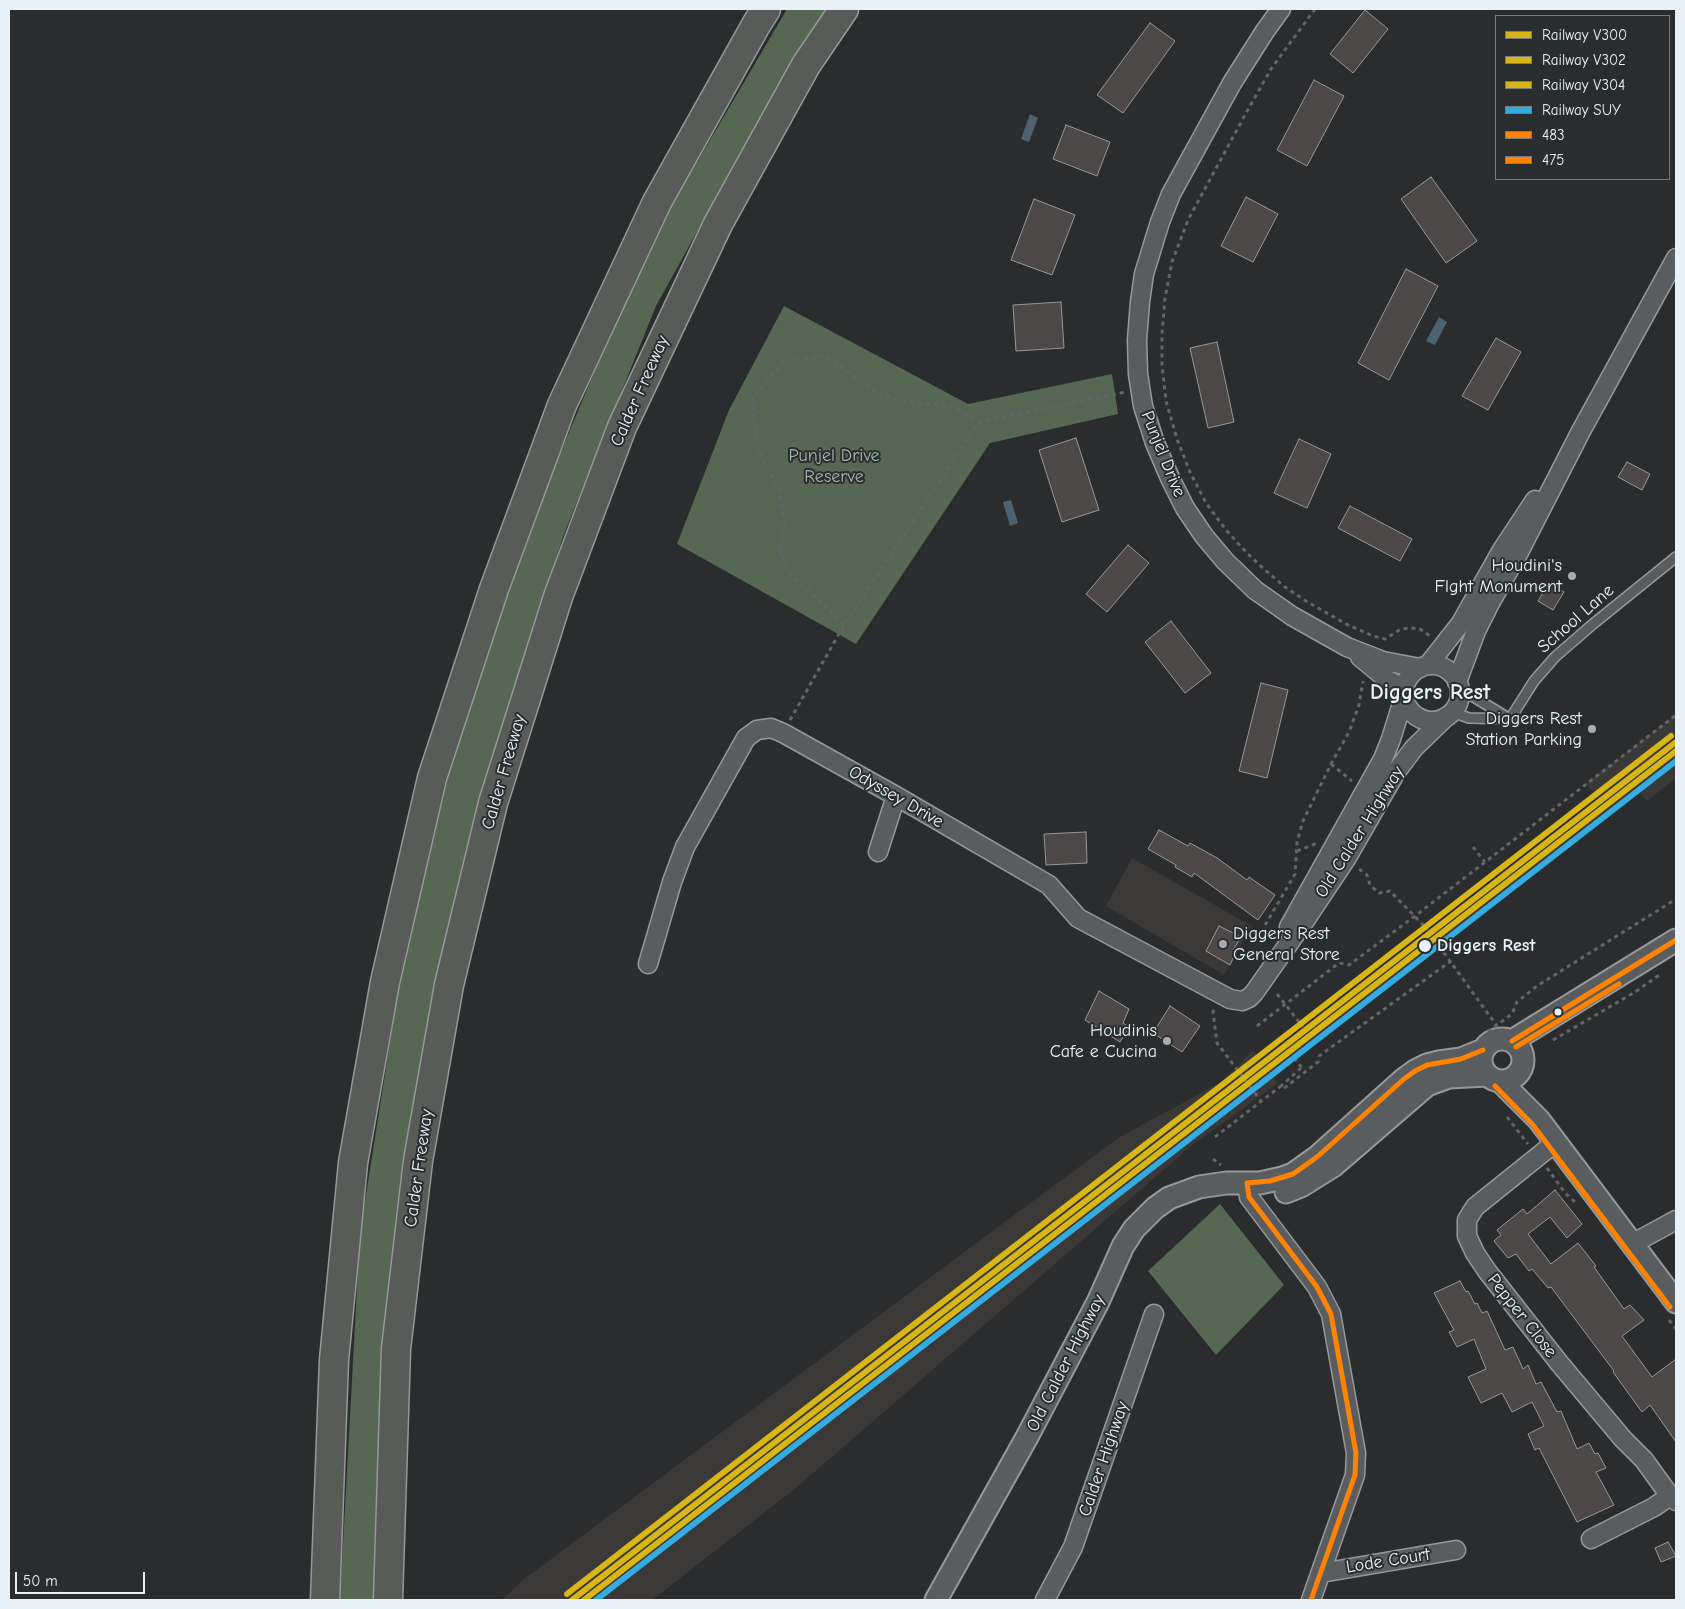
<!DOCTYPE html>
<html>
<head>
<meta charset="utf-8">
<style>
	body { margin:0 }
	#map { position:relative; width:1685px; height:1609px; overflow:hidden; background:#2b2c2d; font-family:"Comic Neue",sans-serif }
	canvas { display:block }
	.frame { position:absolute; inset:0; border:10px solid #e8f1f8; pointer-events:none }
	.legend { position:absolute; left:1495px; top:15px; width:175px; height:165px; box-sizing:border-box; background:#2a2d2e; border:1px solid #767b7f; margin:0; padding:6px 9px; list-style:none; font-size:15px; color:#e8f1f8 }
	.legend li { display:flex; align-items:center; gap:10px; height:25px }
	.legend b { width:25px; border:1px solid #767b7f }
	.scale { position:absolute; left:15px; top:1572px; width:130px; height:22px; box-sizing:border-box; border:2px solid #e8f1f8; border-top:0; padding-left:6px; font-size:15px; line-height:18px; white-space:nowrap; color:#e8f1f8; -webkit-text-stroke:4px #2a2d2e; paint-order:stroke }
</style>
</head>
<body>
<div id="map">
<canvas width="1685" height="1609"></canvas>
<div class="frame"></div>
<ul class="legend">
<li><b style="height:6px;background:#d8b715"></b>Railway V300</li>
<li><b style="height:6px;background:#d8b715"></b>Railway V302</li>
<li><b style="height:6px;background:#d8b715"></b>Railway V304</li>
<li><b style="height:6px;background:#34ace1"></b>Railway SUY</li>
<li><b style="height:6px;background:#ff8200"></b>483</li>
<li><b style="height:6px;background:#ff8200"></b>475</li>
</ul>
<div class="scale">50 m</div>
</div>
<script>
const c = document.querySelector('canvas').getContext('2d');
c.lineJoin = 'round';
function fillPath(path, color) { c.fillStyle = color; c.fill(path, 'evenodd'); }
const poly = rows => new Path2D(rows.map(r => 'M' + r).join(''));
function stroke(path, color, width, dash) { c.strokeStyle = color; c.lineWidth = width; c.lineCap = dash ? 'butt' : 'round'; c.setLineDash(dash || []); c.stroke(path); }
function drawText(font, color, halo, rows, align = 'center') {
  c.font = font + ' "Comic Neue",sans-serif'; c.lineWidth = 4; c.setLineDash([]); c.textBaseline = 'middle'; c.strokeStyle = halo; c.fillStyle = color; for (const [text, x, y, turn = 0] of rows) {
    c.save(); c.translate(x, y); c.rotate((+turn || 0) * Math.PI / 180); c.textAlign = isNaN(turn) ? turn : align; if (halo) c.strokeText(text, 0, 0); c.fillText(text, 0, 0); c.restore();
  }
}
const built = poly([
	[1676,714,1676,778,1647,801,1639,791,1273,1075,1278,1083,1190,1147,796,1488,652,1600,502,1600,524,1579,1118,1138,1223,1081,1253,1050,1261,1060,1598,798,1586,783],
	[1132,858,1252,926,1224,975,1106,906]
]);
const green = poly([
	[787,9,830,9,719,192,656,306,564,534,493,753,451,924,377,1600,340,1600,360,1233,403,960,459,733,517,557,601,356,672,205],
	[784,306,968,404,1112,374,1118,414,990,443,856,644,677,544,729,410],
	[1220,1204,1284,1285,1216,1355,1148,1271]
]);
const water = poly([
	[1030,114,1038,118,1029,142,1021,139],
	[1439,317,1447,322,1435,345,1426,341],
	[1011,500,1018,523,1010,526,1003,502]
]);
const building = poly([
	[1365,10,1388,29,1353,73,1330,54,1365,10],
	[1150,23,1175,41,1123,113,1097,95,1150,23],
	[1314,80,1344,96,1307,166,1277,150,1314,80],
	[1066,125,1110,142,1097,176,1053,159,1066,125],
	[1431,177,1477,241,1446,263,1401,199,1431,177],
	[1246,197,1278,214,1253,262,1221,246,1246,197],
	[1034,199,1075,215,1052,275,1011,260,1034,199],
	[1406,269,1438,286,1389,380,1358,363,1406,269],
	[1061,302,1064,348,1016,351,1013,305,1061,302],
	[1496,338,1521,352,1488,410,1462,396,1496,338],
	[1217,342,1234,422,1208,428,1190,348,1217,342],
	[1076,438,1099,510,1062,522,1039,450,1076,438],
	[1299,439,1331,454,1307,508,1274,493,1299,439],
	[1627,462,1650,474,1642,490,1618,477,1627,462],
	[1350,506,1412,539,1400,561,1338,528,1350,506],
	[1128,545,1149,563,1107,612,1086,594,1128,545],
	[1549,583,1564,592,1553,610,1538,601,1549,583],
	[1171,621,1211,673,1185,693,1145,642,1171,621],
	[1261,683,1288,690,1267,778,1239,771,1261,683],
	[1159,830,1188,846,1190,843,1217,858,1247,880,1249,877,1275,895,1258,920,1194,873,1192,877,1175,867,1176,865,1148,849,1159,830],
	[1086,832,1087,863,1046,865,1044,834,1086,832],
	[1219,926,1241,937,1233,950,1236,952,1230,965,1206,951,1219,926],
	[1099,991,1129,1009,1123,1023,1129,1027,1120,1042,1085,1020,1099,991],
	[1170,1006,1200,1026,1182,1052,1153,1033,1170,1006],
	[1555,1190,1582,1224,1567,1238,1550,1217,1528,1234,1551,1264,1578,1243,1596,1266,1594,1267,1624,1309,1630,1305,1644,1320,1622,1336,1652,1377,1676,1359,1676,1442,1650,1405,1642,1412,1613,1372,1614,1371,1551,1287,1548,1288,1532,1269,1529,1271,1516,1254,1508,1258,1494,1241,1501,1235,1497,1230,1523,1209,1527,1214,1555,1190],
	[1460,1281,1466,1292,1468,1291,1475,1304,1477,1303,1482,1313,1487,1311,1505,1350,1513,1347,1523,1369,1528,1365,1536,1384,1541,1382,1557,1412,1561,1411,1577,1449,1589,1443,1595,1454,1598,1453,1606,1468,1596,1472,1614,1505,1577,1522,1539,1448,1535,1450,1528,1434,1544,1426,1532,1402,1512,1412,1502,1393,1481,1403,1468,1377,1486,1369,1474,1339,1457,1347,1449,1332,1454,1330,1434,1293,1460,1281],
	[1668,1542,1676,1556,1661,1562,1655,1548,1668,1542]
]);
const path = poly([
	[1315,9,1271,69,1246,113,1188,220,1172,262,1165,298,1162,334,1162,365,1166,401,1177,439,1190,472,1206,503,1226,530,1246,552,1265,570,1285,587,1306,601,1346,624,1373,636,1385,639,1401,629,1411,628,1420,629,1430,636],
	[844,625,788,571,779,549,785,525,779,488,758,451,752,399,784,361,826,356,878,394,907,402,952,406,980,423],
	[790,720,844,625,977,425,984,421,1125,392],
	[1331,764,1352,781],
	[1473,847,1485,862],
	[1297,851,1317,843],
	[1359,869,1367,875,1370,885,1379,893,1390,891,1428,930],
	[1261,932,1295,874,1297,842,1303,821,1331,764,1349,732,1359,705,1363,681],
	[1439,946,1497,1026],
	[1277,994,1303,1027],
	[1214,1010,1213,1012,1217,1043,1261,1101],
	[1257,1026,1339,963,1349,965,1415,916,1676,715],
	[1488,1032,1512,1014,1517,1002,1537,986,1676,899],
	[1553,1040,1635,992,1662,973],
	[1294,1058,1303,1069],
	[1301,1068,1281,1086,1283,1089,1318,1062,1319,1056,1451,961],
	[1507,1117,1528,1144],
	[1215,1137,1281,1086],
	[1213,1159,1221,1165],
	[1547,1168,1565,1193,1575,1202],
	[1669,1320,1676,1329]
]);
const service = poly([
	[1459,688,1510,719],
	[1452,712,1469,718,1510,719],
	[1510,719,1534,681,1555,657,1593,624,1676,557]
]);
const minor = poly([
	[1281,9,1265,31,1232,83,1171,194,1160,222,1144,274,1140,302,1137,340,1138,374,1143,406,1155,443,1170,478,1185,508,1204,536,1225,561,1255,590,1292,616,1347,647,1383,661,1420,668],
	[1360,657,1389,681,1404,688],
	[1428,665,1461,623,1502,550,1535,500],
	'1404 693a28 28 0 1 1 56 0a28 28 0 1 1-56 0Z',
	[1457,682,1476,631,1490,603,1518,554,1581,431,1676,258],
	[878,852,896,796],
	[1289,927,1383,759,1391,739,1404,697],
	[648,964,672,882,685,847,746,738,757,730,771,728,783,733,896,796,1049,885,1078,918,1230,999,1242,1001,1249,998,1254,993,1306,919,1346,859,1396,772,1414,748,1447,716],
	[1556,1142,1475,1207,1467,1220,1467,1236,1475,1253,1487,1271,1560,1364,1623,1439,1644,1460,1670,1496,1676,1501],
	[1247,1183,1249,1197,1317,1287,1331,1314,1356,1453,1355,1475,1311,1600],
	[1632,1244,1676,1220],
	[1591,1539,1654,1507,1670,1496],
	[1321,1573,1456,1550],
	[1045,1600,1073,1547,1154,1314]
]);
const tertiary = poly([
	'1481 1060a21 21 0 1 1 42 0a21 21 0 1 1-42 0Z',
	[1512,1041,1676,940],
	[1500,1081,1539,1120,1676,1302],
	[1286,1192,1301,1186,1333,1166,1427,1085,1449,1077,1487,1075],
	[936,1600,1027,1437,1098,1302,1123,1246,1134,1229,1155,1208,1169,1198,1199,1187,1226,1183,1260,1183,1282,1178,1293,1174,1317,1157,1404,1079,1415,1071,1427,1065,1439,1062,1461,1059,1483,1050]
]);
const motorway = poly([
	[325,1600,334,1360,353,1163,385,982,432,778,494,589,562,405,657,202,756,25,766,9],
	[388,1600,396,1349,418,1161,449,985,493,803,558,597,622,427,718,224,806,65,844,9]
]);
const bus1 = poly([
	[1512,1041,1676,940],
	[1311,1600,1355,1475,1356,1453,1331,1314,1317,1287,1249,1197,1247,1183,1270,1181,1293,1174,1317,1157,1404,1079,1415,1071,1427,1065,1461,1059,1483,1050]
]);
const bus2 = poly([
	[1516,1047,1619,984],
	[1495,1086,1533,1125,1670,1307]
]);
const rail1 = poly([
	[572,1600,1676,742]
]);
const rail2 = poly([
	[584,1600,1676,751]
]);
const rail3 = poly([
	[567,1594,1671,736]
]);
const rail4 = poly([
	[596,1600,1676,761]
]);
const markers = [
	[1572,576,5,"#a6acb1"],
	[1592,729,5,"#a6acb1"],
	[1223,944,5,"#a6acb1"],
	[1425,946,7,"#e8f1f8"],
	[1558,1012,4.5,"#e8f1f8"],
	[1167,1041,5,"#a6acb1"]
];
const streetNames = [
	["Calder Freeway",640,391,-66],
	["Punjel Drive",1163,454,68],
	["School Lane",1576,619,-41],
	["Calder Freeway",504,772,-74],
	["Odyssey Drive",896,797,30],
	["Old Calder Highway",1360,832,-58],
	["Calder Freeway",419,1168,-82],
	["Pepper Close",1522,1316,52],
	["Old Calder Highway",1066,1363,-63],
	["Calder Highway",1104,1459,-71],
	["Lode Court",1388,1561,-9]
];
const parkNames = [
	["Punjel Drive",834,456],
	["Reserve",834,477]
];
const poiNames = [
	["Houdini's",1562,566],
	["Flght Monument",1562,587],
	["Diggers Rest",1582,719],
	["Station Parking",1582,740],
	["Diggers Rest",1233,934,"left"],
	["General Store",1233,955,"left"],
	["Houdinis",1157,1031],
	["Cafe e Cucina",1157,1052]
];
const stopNames = [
	["Diggers Rest",1437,946]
];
const districtNames = [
	["Diggers Rest",1430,693]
];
fillPath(built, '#3b3838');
fillPath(green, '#566753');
fillPath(water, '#4e616f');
fillPath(building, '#4b4847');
stroke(building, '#96989a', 1);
stroke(service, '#96989a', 12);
stroke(minor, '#96989a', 21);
stroke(tertiary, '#96989a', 25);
stroke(motorway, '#96989a', 31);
stroke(path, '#636566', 3, [4, 4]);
stroke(service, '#5a5d60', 9);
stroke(minor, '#5a5d60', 18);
stroke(tertiary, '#5a5d60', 21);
stroke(motorway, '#595b59', 28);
stroke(bus1, '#ff8200', 5);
stroke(bus2, '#ff8200', 5);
stroke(rail1, '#d8b715', 6);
stroke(rail2, '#d8b715', 6);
stroke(rail3, '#d8b715', 6);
stroke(rail4, '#34ace1', 6);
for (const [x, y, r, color] of markers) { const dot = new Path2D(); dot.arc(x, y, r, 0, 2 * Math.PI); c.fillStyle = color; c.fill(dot); stroke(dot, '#2a2d2e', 2); }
drawText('18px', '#e8f1f8', '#2a2d2e', streetNames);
drawText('18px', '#a9b7b0', '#2a2d2e', parkNames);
drawText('18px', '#e8f1f8', '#2a2d2e', poiNames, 'right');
drawText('bold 18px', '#e8f1f8', '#2a2d2e', stopNames, 'left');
drawText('bold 22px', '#e8f1f8', '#2a2d2e', districtNames);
</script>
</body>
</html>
